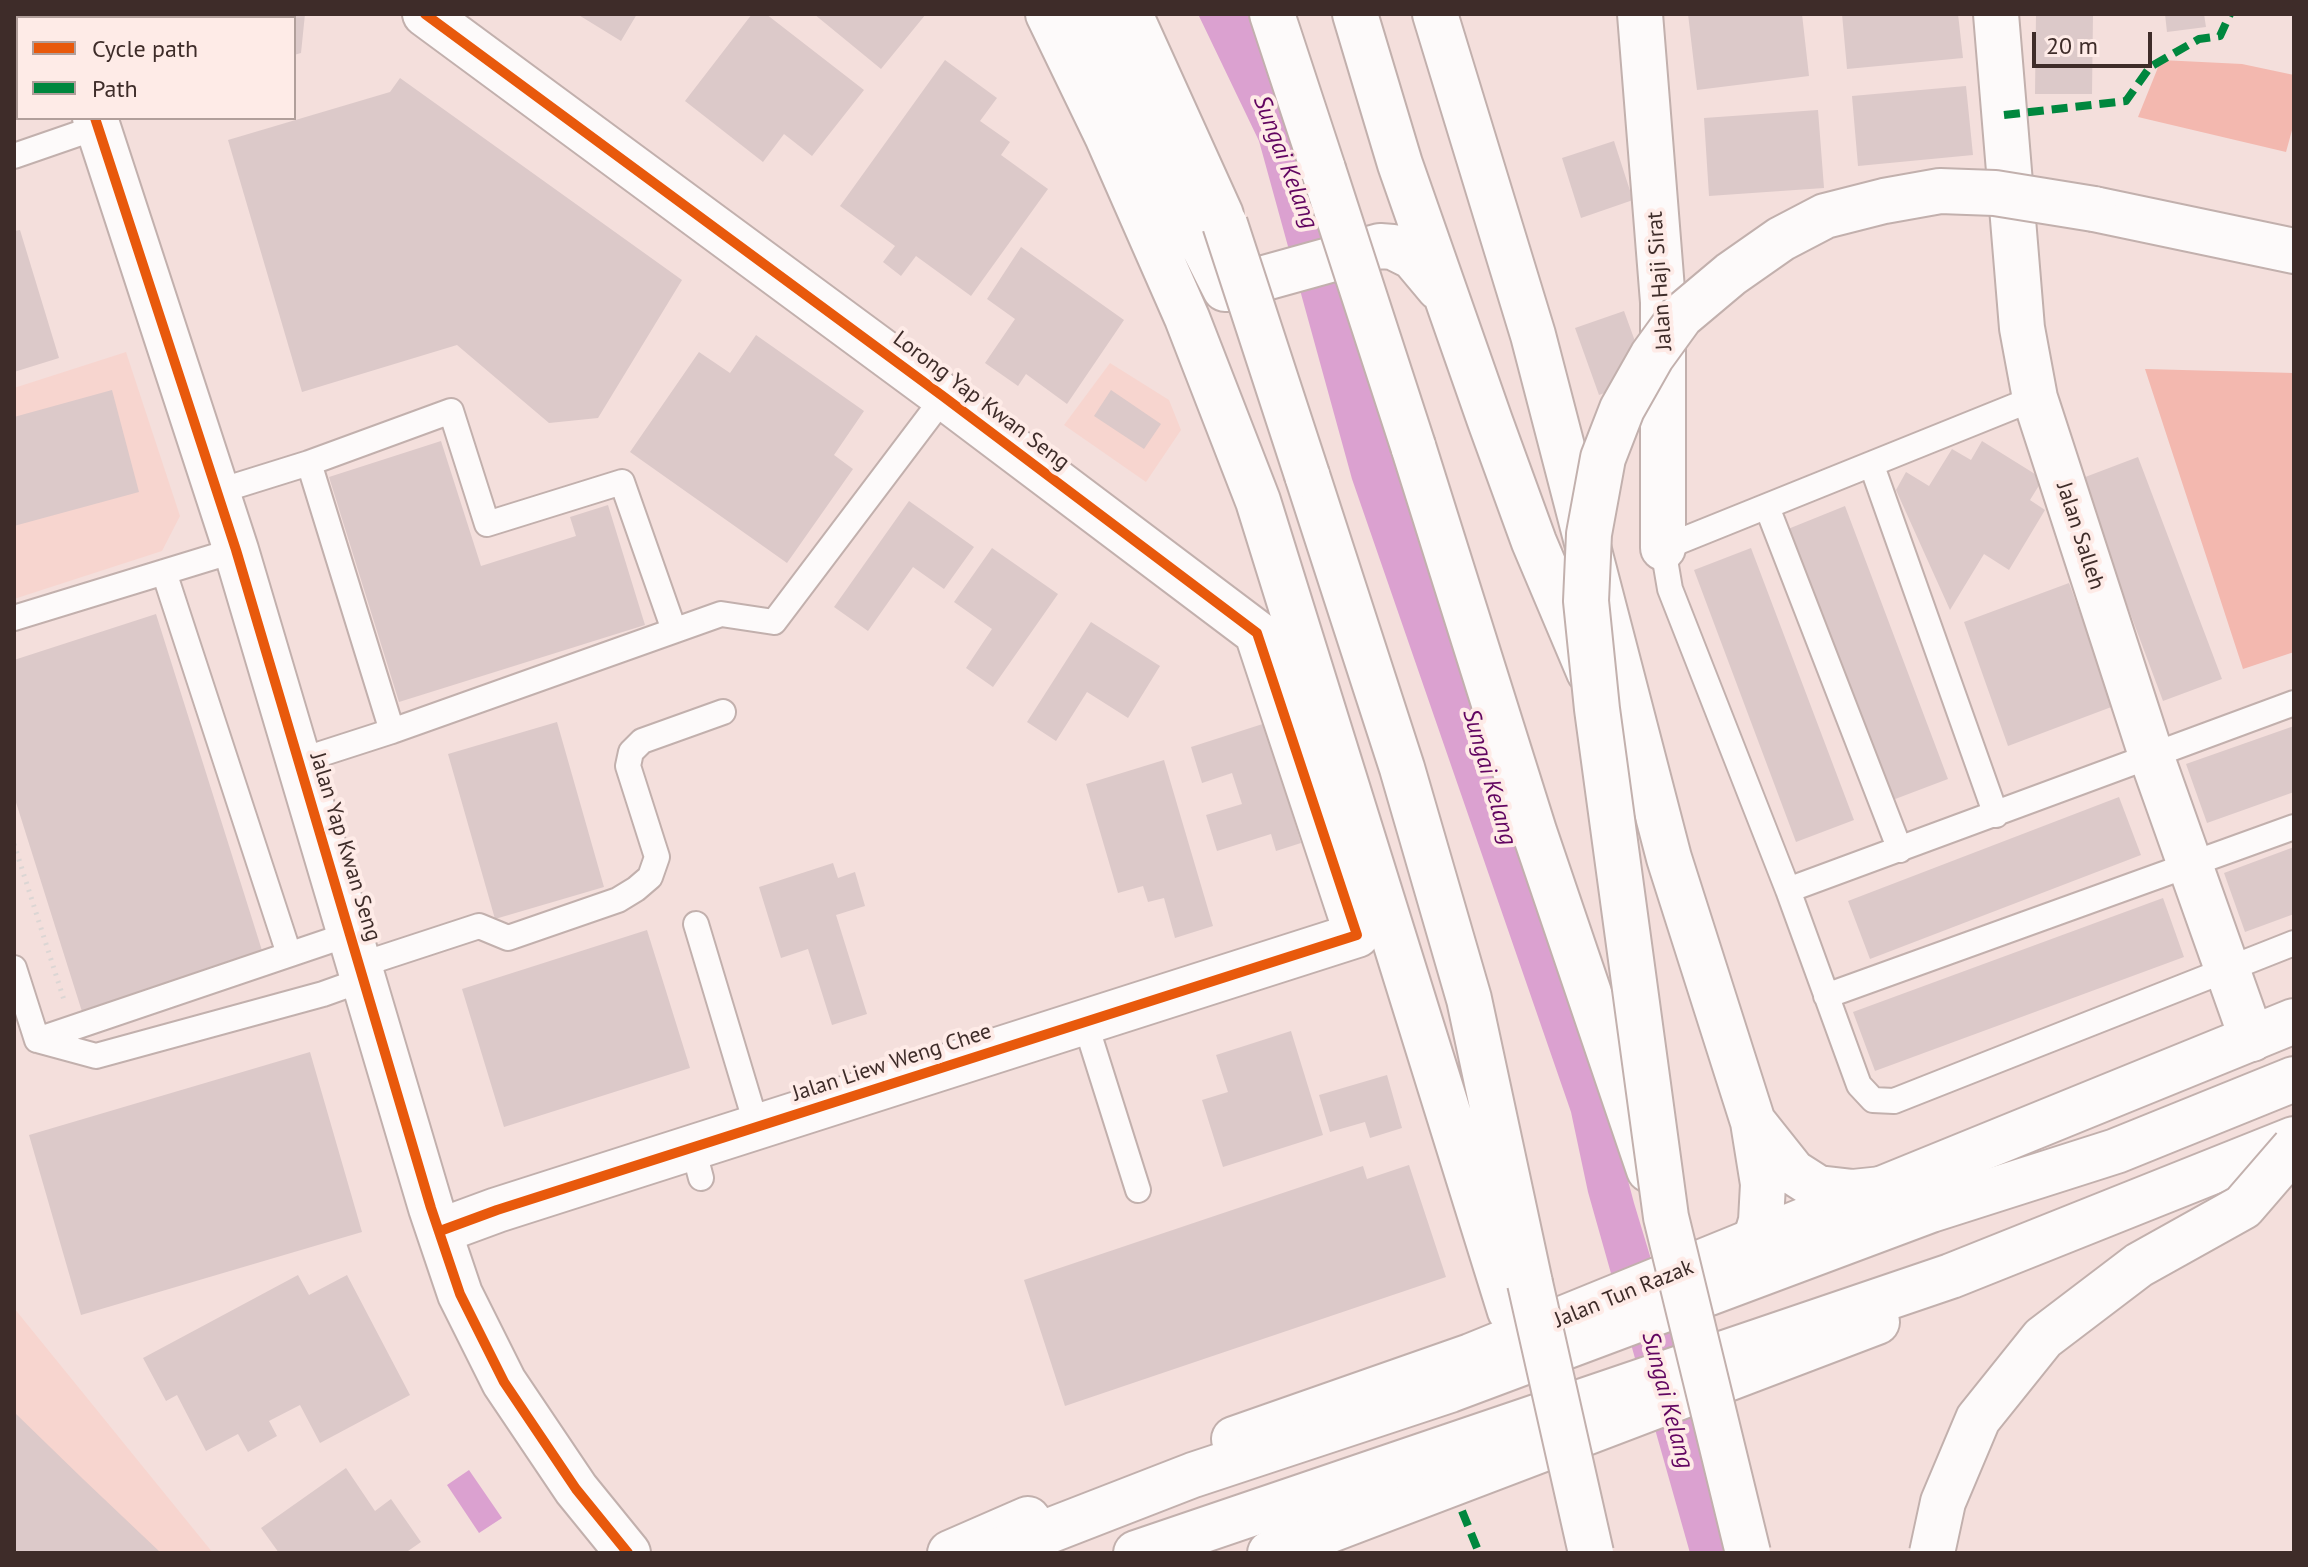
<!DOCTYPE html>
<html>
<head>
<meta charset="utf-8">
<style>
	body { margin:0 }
	#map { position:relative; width:2308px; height:1567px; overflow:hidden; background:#f4dfdc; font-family:"PT Sans",sans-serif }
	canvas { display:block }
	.frame { position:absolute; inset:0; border:16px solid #3e2c29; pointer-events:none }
	.legend { position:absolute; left:16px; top:16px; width:280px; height:104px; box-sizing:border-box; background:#feebe7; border:2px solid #b19f9b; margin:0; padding:10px 14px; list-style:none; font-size:24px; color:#3e2c29 }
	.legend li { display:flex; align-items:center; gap:16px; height:40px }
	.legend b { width:40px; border:2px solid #b19f9b }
	.scale { position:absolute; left:2032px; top:32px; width:120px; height:36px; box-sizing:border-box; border:4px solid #3e2c29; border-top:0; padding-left:10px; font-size:24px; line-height:28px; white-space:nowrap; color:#3e2c29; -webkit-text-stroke:6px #feebe7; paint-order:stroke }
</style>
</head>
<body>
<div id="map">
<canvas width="2308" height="1567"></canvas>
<div class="frame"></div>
<ul class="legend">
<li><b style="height:10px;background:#e8590c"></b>Cycle path</li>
<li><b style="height:10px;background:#00873e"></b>Path</li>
</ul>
<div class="scale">20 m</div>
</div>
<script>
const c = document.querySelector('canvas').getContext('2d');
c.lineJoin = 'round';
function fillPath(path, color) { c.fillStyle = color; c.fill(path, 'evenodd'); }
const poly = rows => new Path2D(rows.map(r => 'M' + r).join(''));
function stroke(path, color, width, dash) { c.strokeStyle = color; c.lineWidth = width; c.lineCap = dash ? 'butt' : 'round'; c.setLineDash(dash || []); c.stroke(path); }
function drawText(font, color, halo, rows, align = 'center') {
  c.font = font + ' "PT Sans",sans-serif'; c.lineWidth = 8; c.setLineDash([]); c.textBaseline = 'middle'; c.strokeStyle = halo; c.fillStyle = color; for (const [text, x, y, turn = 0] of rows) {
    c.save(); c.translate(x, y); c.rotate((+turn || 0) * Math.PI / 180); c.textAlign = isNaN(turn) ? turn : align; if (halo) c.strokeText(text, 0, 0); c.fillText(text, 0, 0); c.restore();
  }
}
const built = poly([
	[126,352,180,516,162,551,14,599,14,388],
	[1110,363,1169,400,1181,430,1146,482,1064,425],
	[14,1308,213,1553,14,1553]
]);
const green = poly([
	[2161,60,2242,64,2294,75,2294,123,2286,152,2138,117],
	[2145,369,2294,373,2294,652,2243,669]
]);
const water = poly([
	[1198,14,1259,14,1591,1042,1634,1203,1706,1441,1736,1553,1690,1553,1588,1192,1571,1112,1352,479,1259,141],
	[469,1470,502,1518,479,1533,447,1485]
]);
const building = poly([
	[161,14,305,14,301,53,294,55,294,18,158,18],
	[577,14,637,14,621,41],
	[752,14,766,14,864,90,812,156,784,134,763,162,685,101],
	[814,14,926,14,881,69],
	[1688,14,1802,14,1809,76,1697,90],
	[1842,14,1958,14,1963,58,1847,69],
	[2036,14,2093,14,2092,94,2035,94],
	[2165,14,2204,14,2206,27,2167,32],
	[945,60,997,98,980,121,1010,142,1001,155,1048,189,971,296,916,256,901,276,883,262,895,246,840,206],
	[400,78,682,280,598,418,549,423,457,345,302,392,228,140,390,92],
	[1966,86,1973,155,1858,166,1852,96],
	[1818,110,1824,188,1709,196,1704,118],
	[1614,141,1633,200,1581,218,1562,158],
	[20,230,59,358,14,372,14,231],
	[1021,247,1124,320,1067,404,1026,374,1018,386,985,363,1015,319,987,299],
	[1624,311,1648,377,1599,395,1575,328],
	[756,335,864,411,834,455,853,469,787,563,630,452,699,352,730,373],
	[112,390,139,492,14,526,14,417],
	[1111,390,1161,424,1144,449,1094,416],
	[441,441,481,566,576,536,570,517,608,505,645,625,399,702,329,477],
	[1982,441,2043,479,2030,500,2045,510,2009,570,1984,554,1950,610,1896,490,1906,472,1929,486,1952,449,1971,460],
	[2138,457,2222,679,2163,701,2080,479],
	[909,501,974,547,944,589,913,567,868,631,834,607],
	[1845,506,1948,779,1890,801,1788,529],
	[992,548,1058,594,993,687,966,668,992,629,954,602],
	[1751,548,1854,820,1796,842,1694,570],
	[2069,583,2114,706,2008,746,1964,622],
	[156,614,265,960,84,1018,14,796,14,660],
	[1091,622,1160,666,1128,718,1087,692,1056,741,1027,722],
	[1272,721,1289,775,1281,777,1301,843,1276,851,1271,834,1217,851,1206,815,1242,804,1232,773,1202,783,1191,747],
	[557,722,604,887,495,919,448,754],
	[2294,726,2294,792,2207,823,2186,764],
	[1164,760,1213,926,1175,938,1164,898,1148,902,1143,886,1118,893,1086,784],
	[2119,797,2141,855,1870,959,1848,901],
	[2294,847,2294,914,2245,932,2224,873],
	[833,863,838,878,855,872,865,906,836,915,867,1014,832,1025,808,949,781,958,759,887],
	[2163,898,2184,957,1875,1071,1853,1012],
	[647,930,690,1068,504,1127,462,989],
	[1291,1031,1323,1135,1223,1167,1202,1100,1228,1092,1216,1055],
	[310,1052,362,1232,81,1315,29,1135],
	[1387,1075,1402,1128,1370,1138,1365,1122,1330,1132,1319,1095],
	[1409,1165,1446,1277,1065,1406,1024,1280,1363,1166,1367,1179],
	[298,1275,309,1295,347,1275,410,1395,320,1443,300,1405,269,1421,277,1436,248,1452,238,1434,206,1451,177,1395,166,1401,143,1358],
	[14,1412,83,1479,161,1553,14,1553],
	[346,1468,375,1511,391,1499,421,1542,408,1551,410,1553,279,1553,261,1528]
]);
const path = poly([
	[14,844,64,1000]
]);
const lane = poly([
	[120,18,123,14],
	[14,156,98,127],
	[2035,398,1663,548,1670,589,1788,890,1859,1085,1873,1100,1894,1101,2294,943],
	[309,463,451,411,487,524,622,482,674,630],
	[1872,466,1996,815],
	[216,492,309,463,392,731,299,761],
	[1767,507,1900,850],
	[164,572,289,954],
	[14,618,236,550],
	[392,731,721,614,774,622,944,397],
	[1788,890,2294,703],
	[696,924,757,1127],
	[360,965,479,926,508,938,618,900,636,889,650,877,657,857,628,766,631,752,642,741,723,712],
	[14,968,37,1040,350,934],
	[1826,996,2294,827],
	[1085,1022,1138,1190],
	[37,1040,96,1056,323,994,365,979],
	[693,1148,701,1178]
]);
const street = poly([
	[425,14,944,397,1257,633,1357,935,497,1210,440,1231],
	[1640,14,1663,302,1663,548],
	[1996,14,2022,328,2035,398,2151,755,2252,1039]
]);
const secondary = poly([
	[57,14,59,18],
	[95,118,236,550,431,1208,460,1294,504,1382,576,1489,628,1553],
	[1234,1439,1471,1356,2294,1021],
	[950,1553,1028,1519],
	[1270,1553,1877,1322]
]);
const primary = poly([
	[992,1553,1193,1475,1450,1390,1931,1210,2116,1151,2294,1079],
	[1136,1553,1951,1276,2294,1139]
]);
const highway = poly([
	[1048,14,1107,136,1187,318,1258,501,1510,1311],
	[1086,14,1225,289,1380,246,1393,247,1413,257,1439,288],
	[1130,14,1221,215],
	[1272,14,1323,169],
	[1355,14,1400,164,1490,421,1534,542,1589,672],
	[1435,14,1533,335,1669,858,1753,1122,1763,1184,1761,1221,1755,1241],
	[2094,209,2294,251],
	[1413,446,1534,831,1649,1170],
	[1307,475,1402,768,1469,999,1530,1283],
	[1754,1123,1793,1172,1818,1188,1853,1192,1882,1189]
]);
const highwayBridge = poly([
	[1323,169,1413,446],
	[1225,224,1307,475],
	[1530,1283,1591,1553],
	[1748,1553,1666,1217,1597,709,1586,601,1589,534,1603,458,1622,409,1652,356,1681,316,1731,274,1781,239,1825,216,1884,201,1940,191,1995,193,2094,209],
	[1932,1553,1943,1502,1978,1419,2043,1338,2139,1265,2243,1207,2294,1148]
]);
const quiet = poly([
	[2004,115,2126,101,2150,67,2199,39,2220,36,2230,14],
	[1462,1511,1479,1553]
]);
const cycleway = poly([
	[425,14,944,397,1257,633,1357,935,497,1210,440,1231],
	[95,118,236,550,431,1208,460,1294,504,1382,576,1489,628,1553]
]);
const streetNames = [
	["Jalan Haji Sirat",1660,281,-94],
	["Lorong Yap Kwan Seng",981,401,37],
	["Jalan Salleh",2080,536,72],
	["Jalan Yap Kwan Seng",345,847,73],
	["Jalan Liew Weng Chee",892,1063,-18],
	["Jalan Tun Razak",1624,1294,-22]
];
const waterNames = [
	["Sungai Kelang",1285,162,69],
	["Sungai Kelang",1489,777,74],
	["Sungai Kelang",1667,1400,75]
];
fillPath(built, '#f7d5cf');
fillPath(green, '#f3b8af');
fillPath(water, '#dba1d0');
fillPath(building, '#dcc9c9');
stroke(lane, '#c2b0ad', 28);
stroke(street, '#c2b0ad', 48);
stroke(secondary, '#c2b0ad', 48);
stroke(primary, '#c2b0ad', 48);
stroke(highway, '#c2b0ad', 48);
stroke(path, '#dcd6d4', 5, [2, 6]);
stroke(lane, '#fdfafa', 24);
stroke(street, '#fdfafa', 44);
stroke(secondary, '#fdfafa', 44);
stroke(primary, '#fdfafa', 44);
stroke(highway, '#fdfafa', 44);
stroke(highwayBridge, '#c2b0ad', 48, []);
stroke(highwayBridge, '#fdfafa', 44);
stroke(quiet, '#00873e', 8, [16, 8]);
stroke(cycleway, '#e8590c', 10);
drawText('22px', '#3e2c29', '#feebe7', streetNames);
drawText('italic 24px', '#620560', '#feebe7', waterNames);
</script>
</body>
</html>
